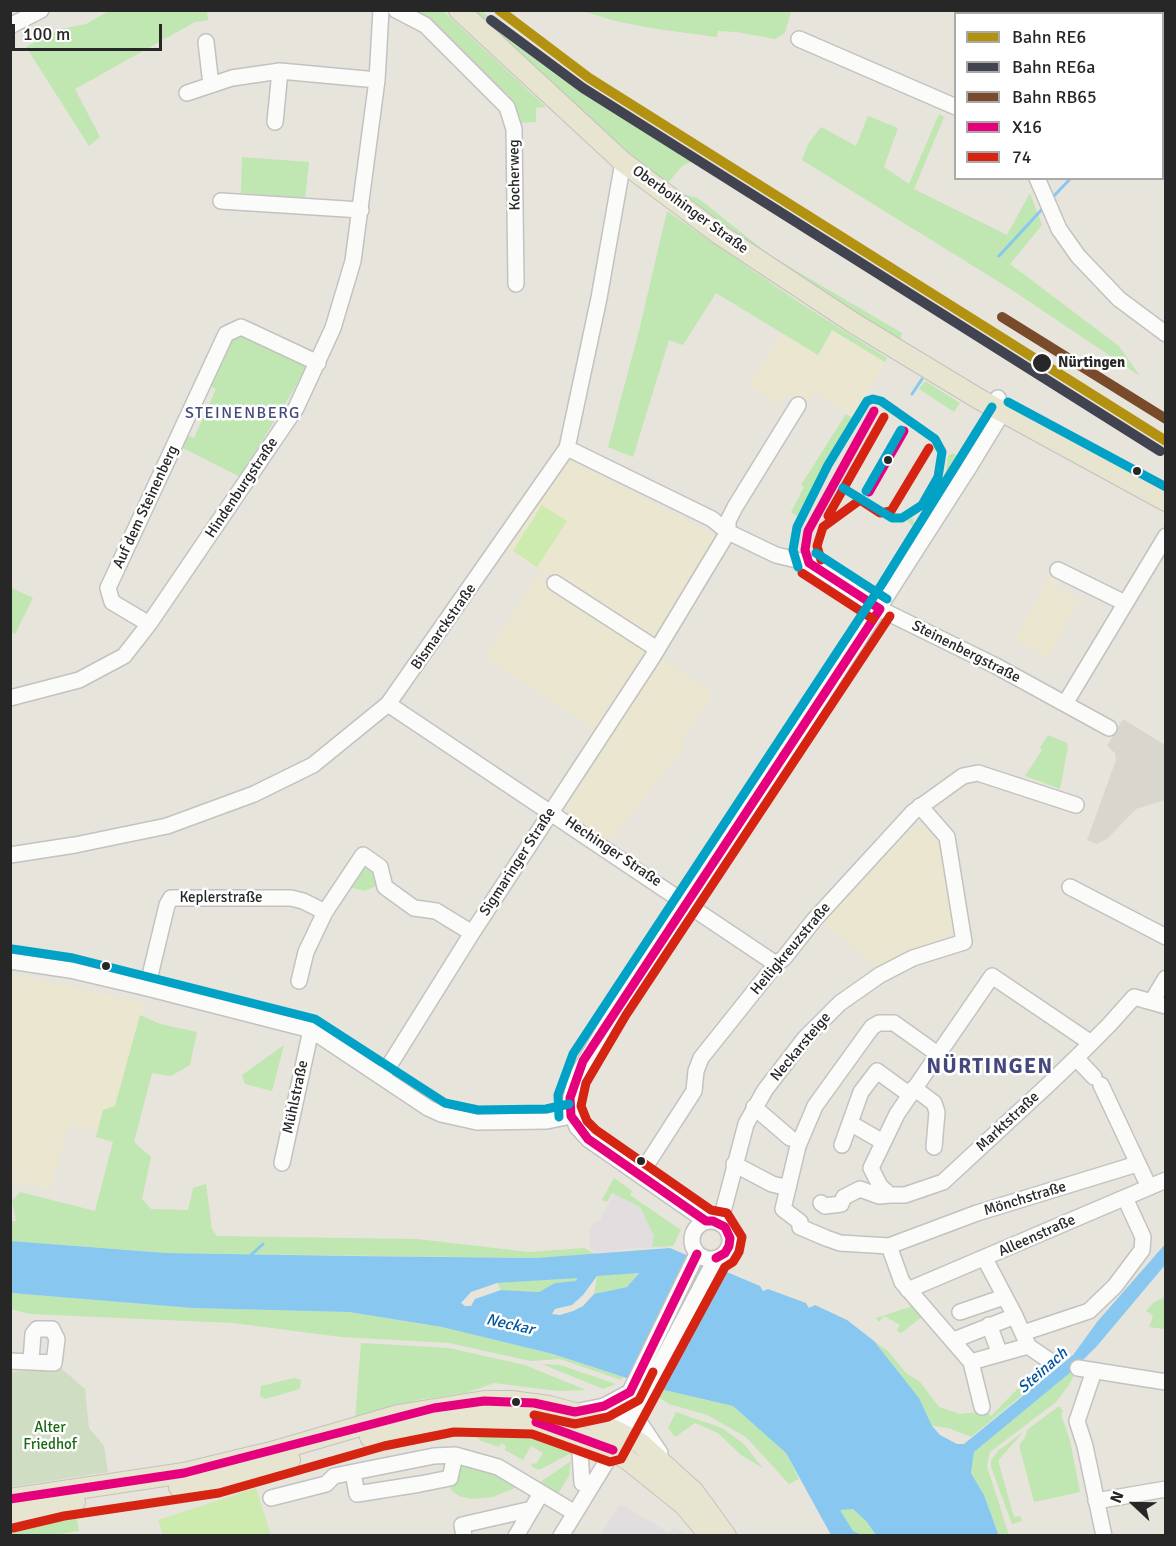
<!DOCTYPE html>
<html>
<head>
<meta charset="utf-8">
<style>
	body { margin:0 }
	#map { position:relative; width:1176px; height:1546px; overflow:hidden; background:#e7e4dc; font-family:Signika,sans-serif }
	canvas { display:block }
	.frame { position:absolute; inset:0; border:12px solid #272727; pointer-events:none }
	.legend { position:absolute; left:954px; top:12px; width:210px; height:168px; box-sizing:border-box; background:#fff; border:2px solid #a9a9a9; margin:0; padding:8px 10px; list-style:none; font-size:18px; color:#272727 }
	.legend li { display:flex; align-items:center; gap:12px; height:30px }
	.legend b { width:30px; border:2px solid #a9a9a9 }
	.north { position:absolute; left:1104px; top:1474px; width:60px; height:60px; -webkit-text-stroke:4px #fff; paint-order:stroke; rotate:292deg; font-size:16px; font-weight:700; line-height:24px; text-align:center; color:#272727 }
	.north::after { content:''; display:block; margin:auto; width:21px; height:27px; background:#272727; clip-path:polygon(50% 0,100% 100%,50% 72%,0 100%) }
	.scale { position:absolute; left:12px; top:24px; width:150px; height:27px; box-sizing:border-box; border:3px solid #272727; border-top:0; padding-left:8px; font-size:18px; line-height:21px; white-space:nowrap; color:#272727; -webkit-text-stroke:4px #fff; paint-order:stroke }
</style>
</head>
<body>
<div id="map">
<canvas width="1176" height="1546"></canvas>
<div class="frame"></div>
<ul class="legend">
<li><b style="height:8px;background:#b49211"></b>Bahn RE6</li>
<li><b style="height:8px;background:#424351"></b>Bahn RE6a</li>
<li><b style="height:8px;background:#7a4b2a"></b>Bahn RB65</li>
<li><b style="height:8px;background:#e5007d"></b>X16</li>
<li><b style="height:8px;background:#d62413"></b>74</li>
</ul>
<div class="north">N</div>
<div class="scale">100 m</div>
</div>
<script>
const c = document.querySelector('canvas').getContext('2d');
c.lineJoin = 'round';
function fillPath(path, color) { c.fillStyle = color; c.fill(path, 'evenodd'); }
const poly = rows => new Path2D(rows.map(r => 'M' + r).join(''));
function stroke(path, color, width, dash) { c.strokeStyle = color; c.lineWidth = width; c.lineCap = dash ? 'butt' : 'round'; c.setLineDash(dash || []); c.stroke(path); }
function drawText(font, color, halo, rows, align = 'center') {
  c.font = font + ' Signika,sans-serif'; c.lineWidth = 5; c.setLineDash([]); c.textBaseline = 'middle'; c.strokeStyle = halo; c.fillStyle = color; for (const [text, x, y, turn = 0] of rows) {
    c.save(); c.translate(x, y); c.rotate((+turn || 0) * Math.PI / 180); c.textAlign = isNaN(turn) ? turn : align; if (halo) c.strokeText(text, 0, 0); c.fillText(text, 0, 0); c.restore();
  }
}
const industrial = poly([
	[613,1194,640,1207,652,1231,658,1234,670,1248,637,1248,595,1254,590,1248,590,1228,593,1223,600,1220],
	[620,1504,670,1533,674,1527,687,1535,600,1535]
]);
const education = poly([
	[1067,10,1165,11,1165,88,1163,92,1162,14,1065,14],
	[832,330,885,362,853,418,814,391,805,405,787,394,779,405,748,386,781,333,818,354],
	[569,458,718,537,652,642,507,550],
	[538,575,713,693,680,744,684,748,609,842,565,812,563,805,607,738,485,658],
	[1054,577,1060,580,1056,587,1079,600,1048,658,1015,640,1049,578],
	[922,826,942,845,958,933,906,952,876,968,822,921,848,889,910,829],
	[10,973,145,1004,111,1135,69,1124,50,1190,11,1180]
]);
const green = poly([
	[109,11,207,11,208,20,195,22,75,89,100,137,89,146,26,47,60,29,86,24],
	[409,11,443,11,546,107,536,108,536,122,521,123,509,96,426,21],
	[472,11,482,11,522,47,807,223,804,226,758,198,747,198,693,161,682,166,667,184,630,154],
	[582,11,791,11,785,33,775,39,736,32,718,31,717,37,657,29,619,22],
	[939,114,944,117,914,189,1007,235,1030,193,1042,225,1010,264,1119,346,1140,376,1012,290,802,160,808,144,821,127,856,146,868,116,898,128,884,167,909,184],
	[242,157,309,162,305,199,241,193],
	[686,195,698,198,771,256,902,333,899,343,681,199],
	[667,211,800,303,887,358,885,362,832,330,818,355,716,293,683,345,669,340,633,457,608,447,640,327],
	[237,333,305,362,307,367,303,380,299,381,240,477,181,447,186,435,194,438,216,389,209,385,230,336],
	[925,381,960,403,954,412,919,389],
	[846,414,853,418,797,516,791,512,804,487,801,485],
	[953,453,961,459,915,529,907,520,912,518,914,523,920,521,919,516,946,472,948,456],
	[10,587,33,598,15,634,11,632],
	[1048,735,1067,743,1068,747,1060,789,1025,776,1042,750,1040,748],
	[360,868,373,868,378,885,365,891,349,887],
	[140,1015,160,1024,197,1032,190,1065,171,1076,152,1073,134,1142,151,1157,142,1199,151,1209,188,1210,193,1188,206,1184,212,1229,217,1236,417,1239,529,1252,584,1248,595,1254,536,1258,166,1253,11,1241,10,1221,16,1221,12,1201,20,1192,95,1211,113,1142,96,1137,103,1110,115,1106],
	[284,1045,272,1091,245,1084,242,1075],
	[614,1178,632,1191,630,1195,681,1230,673,1246,652,1247,654,1236,640,1207,612,1193,607,1202,602,1200],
	[639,1272,627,1287,594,1294,597,1276],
	[579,1277,575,1281,555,1283,539,1292,501,1290,497,1283],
	[11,1293,192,1308,349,1312,442,1327,553,1354,623,1377,621,1380,560,1359,530,1361,449,1343,341,1337,233,1323,30,1314,11,1309],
	[1165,1297,1164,1329,1149,1327,1153,1316,1146,1311,1153,1303],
	[913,1306,923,1316,901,1333,897,1331,900,1325,884,1316,879,1322,876,1318],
	[874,1341,888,1351,906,1373,920,1382,939,1407,960,1414,986,1411,991,1416,1041,1365,1050,1364,1055,1368,971,1437,948,1428,932,1426,919,1398],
	[361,1343,449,1348,525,1365,586,1390,558,1391,494,1383,466,1393,417,1400,355,1419],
	[542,1364,560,1365,616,1384,603,1389],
	[1071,1372,1075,1373,1069,1385,1056,1402,990,1452,987,1466,1009,1535,999,1535,984,1495,971,1473,974,1452],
	[294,1378,301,1380,300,1389,265,1399,260,1396,261,1386],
	[660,1389,733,1406,786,1453,799,1479,789,1484,746,1437,707,1415,669,1404,655,1395],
	[1059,1406,1063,1411,1061,1414,1070,1441,1080,1492,1034,1502,1019,1445,1025,1438,1027,1430],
	[676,1412,722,1428,744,1444,763,1468,741,1455,718,1433,695,1423,675,1437,668,1428],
	[468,1425,517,1428,567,1442,575,1451,539,1470,531,1466,533,1463,536,1464,543,1453,531,1446,523,1460,505,1450,506,1446,501,1443,499,1447,481,1441,468,1428],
	[1023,1432,998,1461,1014,1517,1020,1516,1022,1521,1012,1524,991,1467,991,1460,999,1450],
	[571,1461,569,1476,558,1494,539,1483],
	[464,1464,486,1468,520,1486,493,1497,471,1499,459,1496,451,1490,450,1484,458,1467],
	[839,1509,853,1509,866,1521,876,1535,862,1535,853,1531],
	[76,1513,79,1531,46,1536,11,1535,11,1527]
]);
const cemetery = poly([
	[61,1368,85,1389,89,1428,104,1446,108,1472,11,1487,11,1372]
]);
const pitch = poly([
	[542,505,567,521,537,567,513,551],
	[256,1488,271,1535,163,1535,158,1520]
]);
const plaza = poly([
	[1123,719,1165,745,1165,800,1136,809,1107,839,1097,844,1087,840,1116,760,1115,753,1107,746]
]);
const water = poly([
	[11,1241,166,1253,353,1256,536,1258,670,1248,760,1286,763,1291,768,1289,806,1303,809,1308,815,1305,847,1320,874,1341,919,1398,932,1426,940,1435,957,1444,964,1444,1073,1355,1097,1322,1166,1243,1165,1265,1097,1346,1071,1372,974,1452,971,1473,984,1495,999,1536,876,1535,866,1521,853,1509,840,1510,853,1531,862,1535,831,1535,786,1453,733,1406,660,1389,553,1354,442,1327,349,1312,192,1308,11,1293],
	[639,1273,627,1287,594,1294,583,1306,573,1311,560,1315,552,1314,555,1309,572,1305,583,1295,597,1276],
	[578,1278,575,1281,555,1283,539,1292,501,1290,475,1299,471,1306,465,1306,461,1303,471,1292,497,1283]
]);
const stream = poly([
	[1162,40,1166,36],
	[1051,199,1071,178],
	[999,256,1045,206],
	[912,394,922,379],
	[251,1255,263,1244]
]);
const minor = poly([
	[396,10,425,25,507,107,514,129,516,284],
	[1053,14,1055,10],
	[10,26,41,10],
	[799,39,956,107],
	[206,42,211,85],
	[187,93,232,78,280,71,377,80],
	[275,122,280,71],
	[1037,178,1059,229,1078,256,1119,299,1166,334],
	[221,201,361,210],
	[567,448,712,519,728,532,776,555,809,563,880,609,996,666,1109,728],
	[1058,570,1125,603],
	[555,583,657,649],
	[149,624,112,602,108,588,226,334,241,327,318,363],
	[10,698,79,680,124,656,149,624,296,408,333,328,353,261,377,80,381,10],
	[1066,702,1166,536],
	[388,704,776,964],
	[10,855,75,845,167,826,254,794,313,765,388,704,567,448,599,298,623,162],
	[1070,887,1166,937],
	[10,961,70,970,147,988,311,1030,428,1108,441,1114,477,1122,547,1121,571,1116],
	[299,981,306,952,325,912,363,855,380,867,385,887,414,908,436,911,472,933],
	[147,988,167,905,171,898,291,898,303,901,325,912],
	[1152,1001,1166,978],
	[1091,1043,992,976,897,1114,871,1168,880,1186,890,1195,905,1195,943,1182,1049,1084,1076,1058,1109,1025,1134,997,1166,1006],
	[939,1055,894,1023,879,1023,872,1027,815,1106,798,1146,783,1209,800,1222,800,1227,826,1238,840,1243,889,1246,902,1282,971,1362,1028,1346,1050,1361],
	[1076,1058,1094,1077],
	[382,1077,472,933,652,658,728,532,728,521,735,507,798,405],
	[1101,1085,1149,1187],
	[914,1088,934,1103,937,1112,934,1147],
	[754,1107,790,1138],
	[850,1123,883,1142],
	[842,1145,861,1092,877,1071,910,1095],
	[282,1163,311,1030],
	[734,1164,772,1184,788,1188],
	[640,1175,694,1091,696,1071,701,1058,776,964,784,958,814,920,913,812,963,776,978,773,1076,805],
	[821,1203,825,1206,841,1204,844,1197,860,1189,879,1196,890,1195],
	'692 1240a19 19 0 1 1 38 0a19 19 0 1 1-38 0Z',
	[706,1221,588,1139,577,1127,569,1107,575,1079,616,1009,796,737,968,469,1002,413,998,398],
	[720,1223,746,1124,765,1090,805,1038,840,1003,880,975,913,958,964,942,947,837,920,806],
	[889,1246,977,1213,1137,1164],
	[985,1259,1015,1316],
	[908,1290,1166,1180],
	[960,1312,1004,1297],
	[989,1325,1000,1354],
	[1023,1333,1089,1311,1115,1286,1142,1250,1143,1237,1125,1198],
	[954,1340,1015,1316,1027,1343],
	[10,1361,54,1363,57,1339,52,1329,37,1329,33,1334,31,1360],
	[971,1362,982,1407],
	[1078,1368,1166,1382],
	[1094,1371,1077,1421,1085,1446,1104,1536],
	[637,1409,640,1423,660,1453],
	[575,1412,604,1406,630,1392],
	[567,1431,580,1452,582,1483],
	[608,1437,697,1254],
	[353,1473,357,1494,420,1484,450,1478,455,1455],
	[271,1498,326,1484,334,1476,434,1456,455,1455,498,1467,575,1513],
	[1096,1501,1166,1489],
	[464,1536,462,1525,532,1509,541,1493],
	[516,1536,532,1509],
	[561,1536,624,1433,716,1258]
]);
const major = poly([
	[459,10,623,162,719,234,855,324,979,399,1166,501],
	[370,1437,404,1428,479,1418,534,1422,567,1431,604,1446,628,1460,684,1505,710,1536],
	[179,1487,216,1481,290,1460],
	[10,1499,184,1473,271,1452,398,1415,484,1401,511,1401,549,1406,586,1416,640,1443,694,1492,726,1536],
	[10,1516,75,1502]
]);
const bus1 = poly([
	[869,492,904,431],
	[809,563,805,550,808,531,874,411],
	[809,563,880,609],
	[716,1258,725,1253,729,1246,730,1238,725,1227,713,1221,706,1221,588,1139,571,1116,570,1098,583,1061,880,609],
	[536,1422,613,1450],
	[10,1499,184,1473,434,1408,484,1401,534,1403,575,1412,604,1406,630,1392,697,1254]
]);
const bus2 = poly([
	[828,516,884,417],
	[821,560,817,546,823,527,860,500,880,513,891,511,929,448],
	[802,573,873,619],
	[534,1415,575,1424,608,1417,639,1400,653,1372],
	[13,1528,64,1516,219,1493,384,1446,454,1432,532,1434,610,1462,621,1459,725,1267,733,1262,739,1252,742,1237,727,1213,711,1210,596,1130,587,1121,581,1106,586,1083,626,1015,890,616]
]);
const bus3 = poly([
	[1008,402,1166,487],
	[866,491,901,430],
	[816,553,887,599],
	[798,567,793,550,797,527,828,465,867,401,873,399,881,401,935,439,942,452,938,477,922,505,902,518,892,518,843,488],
	[12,949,73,958,315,1019,445,1103,478,1110,546,1109,569,1104],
	[559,1117,558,1095,573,1054,882,584,992,407]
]);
const rail1 = poly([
	[499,10,589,78,1166,441]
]);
const rail2 = poly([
	[491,20,583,88,1160,451]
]);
const rail3 = poly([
	[1002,317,1166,419]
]);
const markers = [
	[1042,363,10,"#272727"],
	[888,460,5,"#272727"],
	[1137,471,5,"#272727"],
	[106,966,5,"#272727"],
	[641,1161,5,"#272727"],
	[516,1402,5,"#272727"]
];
const streetNames = [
	["Kocherweg",515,175,-91],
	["Oberboihinger Straße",690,210,36],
	["Hindenburgstraße",242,488,-56],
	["Auf dem Steinenberg",146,507,-65],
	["Bismarckstraße",444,627,-55],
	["Steinenbergstraße",966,652,27],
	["Hechinger Straße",613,852,34],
	["Sigmaringer Straße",518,862,-57],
	["Keplerstraße",221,898],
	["Heiligkreuzstraße",791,949,-50],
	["Neckarsteige",801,1047,-50],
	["Mühlstraße",296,1097,-78],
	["Marktstraße",1008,1122,-43],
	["Mönchstraße",1025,1199,-17],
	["Alleenstraße",1037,1236,-24]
];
const stopNames = [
	["Nürtingen",1058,363]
];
const parkNames = [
	["Alter",50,1428],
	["Friedhof",50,1445]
];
const neighbourhoodNames = [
	["STEINENBERG",243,414]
];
const waterNames = [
	["Neckar",510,1325,13],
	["Steinach",1043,1371,-41]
];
const districtNames = [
	["NÜRTINGEN",990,1067]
];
fillPath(industrial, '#e2dee0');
fillPath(education, '#ebe6cf');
fillPath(green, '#c0e6b1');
fillPath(cemetery, '#cfddc2');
fillPath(pitch, '#cdebae');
fillPath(plaza, '#d9d6cd');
fillPath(water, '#88c8f0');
stroke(stream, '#88c8f0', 3);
stroke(minor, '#c3c2c2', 18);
stroke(major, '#c3c2bf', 22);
stroke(minor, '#fbfbfa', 15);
stroke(major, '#e7e4d0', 20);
stroke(bus1, '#e5007d', 9);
stroke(bus2, '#d62413', 9);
stroke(bus3, '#02a2c6', 9);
stroke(rail1, '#b49211', 10);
stroke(rail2, '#424351', 10);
stroke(rail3, '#7a4b2a', 10);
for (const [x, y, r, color] of markers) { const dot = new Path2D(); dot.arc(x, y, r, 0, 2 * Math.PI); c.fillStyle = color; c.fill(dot); stroke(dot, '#fff', 2); }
drawText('15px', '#272727', '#fff', streetNames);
drawText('bold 15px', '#272727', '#fff', stopNames, 'left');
drawText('15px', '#1a6813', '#fff', parkNames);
c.letterSpacing = '1.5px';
drawText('16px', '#45487b', '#fff', neighbourhoodNames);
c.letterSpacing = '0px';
drawText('italic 16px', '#0356a0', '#fff', waterNames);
c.letterSpacing = '1.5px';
drawText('bold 21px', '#45487b', '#fff', districtNames);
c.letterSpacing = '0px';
</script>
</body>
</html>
